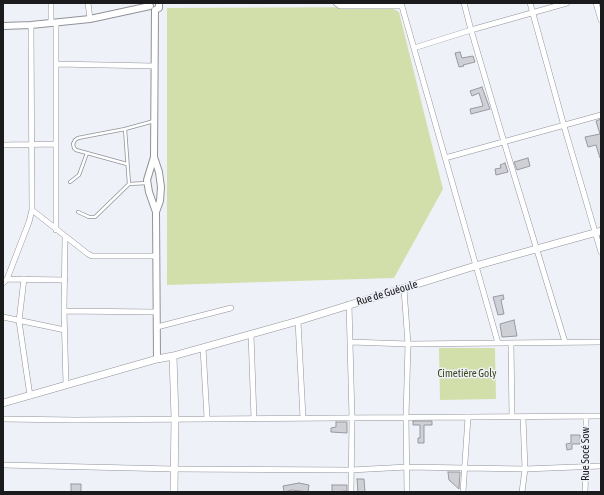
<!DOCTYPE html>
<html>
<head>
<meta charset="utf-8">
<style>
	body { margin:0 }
	#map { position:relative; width:604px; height:495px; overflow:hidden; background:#eff1f8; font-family:"Asap Condensed",sans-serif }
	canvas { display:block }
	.frame { position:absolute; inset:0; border:4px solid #1b1b1e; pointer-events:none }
</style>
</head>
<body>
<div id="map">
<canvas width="604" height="495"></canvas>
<div class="frame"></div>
</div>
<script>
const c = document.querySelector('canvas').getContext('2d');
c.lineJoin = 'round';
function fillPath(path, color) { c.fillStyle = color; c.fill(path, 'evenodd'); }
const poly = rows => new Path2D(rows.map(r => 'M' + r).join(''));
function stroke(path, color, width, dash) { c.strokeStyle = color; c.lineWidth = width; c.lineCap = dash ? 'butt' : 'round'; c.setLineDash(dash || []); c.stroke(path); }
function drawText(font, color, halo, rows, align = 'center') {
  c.font = font + ' "Asap Condensed",sans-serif'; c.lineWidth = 3; c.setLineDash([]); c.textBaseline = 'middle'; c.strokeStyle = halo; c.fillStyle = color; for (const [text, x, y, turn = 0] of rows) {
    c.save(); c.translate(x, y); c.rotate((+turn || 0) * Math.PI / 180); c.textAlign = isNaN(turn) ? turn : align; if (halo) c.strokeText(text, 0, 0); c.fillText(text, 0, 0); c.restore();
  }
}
const green = poly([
	[390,7,399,12,443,189,394,278,167,285,167,8],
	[439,348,495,348,496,399,440,400]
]);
const building = poly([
	[460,52,462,58,473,56,475,62,463,65,464,66,459,67,455,53,460,52],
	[482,87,490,109,471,114,470,109,483,106,479,93,472,96,470,91,482,87],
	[601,119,601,158,600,158,596,145,588,147,585,137,600,134,596,121,601,119],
	[528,158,530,166,517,170,514,162,528,158],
	[505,163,508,172,496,175,495,169,501,168,500,165,505,163],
	[503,295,504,299,501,300,504,314,498,315,493,297,503,295],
	[514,320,517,336,502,337,500,324,514,320],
	[413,421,432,421,432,425,424,425,424,443,418,443,418,438,420,438,420,425,413,425,413,421],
	[336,422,347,422,347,433,331,432,331,428,336,427,336,422],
	[571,435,580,435,580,444,572,444,572,449,567,450,566,444,571,443,571,435],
	[448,472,460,472,459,489,449,480,448,472],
	[357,479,364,479,365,492,358,492,357,479],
	[299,483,309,485,308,492,292,490,284,492,283,486,299,483],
	[71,484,81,484,81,492,71,492,71,484],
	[332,485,347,485,347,491,332,492,332,485]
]);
const service = poly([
	[125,129,129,184],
	[127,164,76,150,74,148,73,144,75,140,78,138,125,129,154,121],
	[70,182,79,175,87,153],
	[78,212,89,217,95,217,129,184,147,183]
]);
const minor = poly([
	[88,3,90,19],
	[336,3,340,6,402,6],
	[401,3,498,343],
	[464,3,471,30,504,142,565,342],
	[530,3,564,126,601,252],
	[596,3,601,20],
	[51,23,51,3],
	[56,23,56,230],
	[414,48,471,30,567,3],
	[56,64,154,66],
	[3,145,56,144],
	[445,158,601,115],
	[32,210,88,254,92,256,156,256],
	[65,237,64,311,66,385],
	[7,279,65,280],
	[24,279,19,321,30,396],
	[3,283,7,279,29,222,32,210,31,25],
	[404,289,408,344,406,418,407,492],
	[349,304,352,418,351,492],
	[64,311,156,312],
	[3,317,65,330],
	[298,321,303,418],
	[157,327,231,308],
	[251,334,254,419],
	[351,342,408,344,601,342],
	[511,343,512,417],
	[203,348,207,418],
	[3,419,75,420,601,416],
	[3,465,174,469,351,470,407,467,525,469,601,466],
	[463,492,468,417],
	[522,492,525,469,523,417],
	[585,492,586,467,586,416]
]);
const tertiary = poly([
	[3,26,31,25,90,19,150,6],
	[154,157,159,172,161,187,160,201,156,212,157,359],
	[156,212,149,192,147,180,154,157,155,10,159,8,159,3]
]);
const secondary = poly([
	[173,356,175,418,174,492],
	[3,403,157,359,173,356,298,321,475,266,601,231]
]);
const streetNames = [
	["Rue de Guéoule",387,293,-17],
	["Rue Socé Sow",586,454,-90]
];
const parkNames = [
	["Cimetière Goly",467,374]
];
fillPath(green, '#d3dfab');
fillPath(building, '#ced0d6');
stroke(building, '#97999f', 1);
stroke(service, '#919399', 4);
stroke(minor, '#919399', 6);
stroke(tertiary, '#919399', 8);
stroke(secondary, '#919399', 8);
stroke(service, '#fff', 2.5);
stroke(minor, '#fff', 5);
stroke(tertiary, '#fff', 6);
stroke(secondary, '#fff', 7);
drawText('11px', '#1b1b1e', '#eff1f8', streetNames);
drawText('11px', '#3b4315', '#eff1f8', parkNames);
</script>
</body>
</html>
